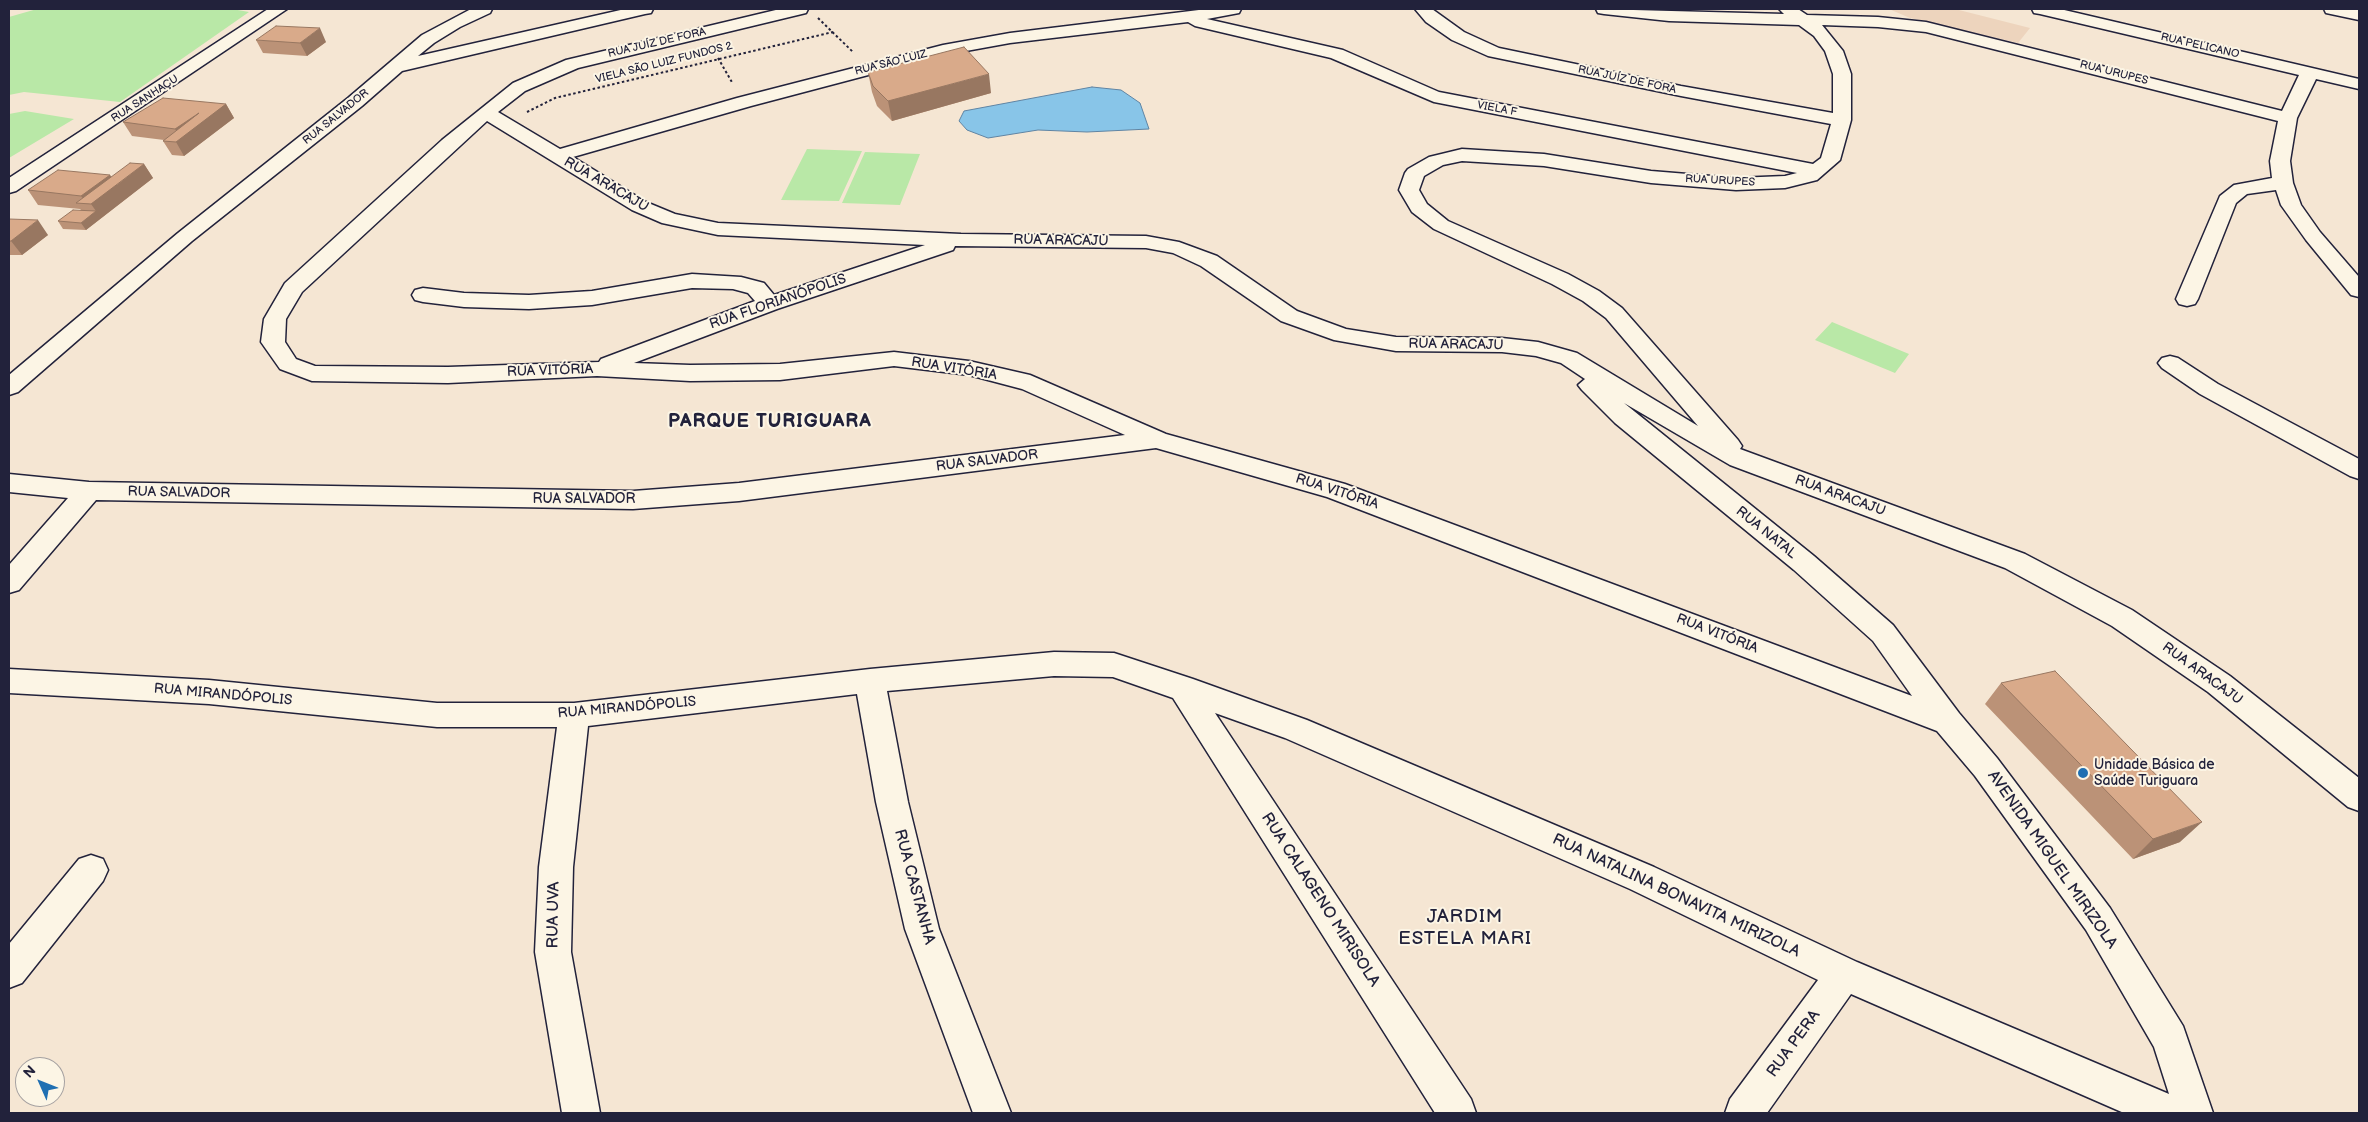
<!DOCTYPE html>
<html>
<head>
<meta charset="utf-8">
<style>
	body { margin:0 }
	#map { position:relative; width:2368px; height:1122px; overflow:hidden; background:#f5e6d3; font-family:"Balsamiq Sans",sans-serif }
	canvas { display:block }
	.frame { position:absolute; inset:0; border:10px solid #22223b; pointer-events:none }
	.north { position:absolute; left:15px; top:1057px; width:50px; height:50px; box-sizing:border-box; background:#fcf5e5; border:1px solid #a5a1a1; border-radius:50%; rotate:314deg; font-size:14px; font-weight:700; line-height:20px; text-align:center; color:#22223b }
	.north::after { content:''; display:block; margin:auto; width:18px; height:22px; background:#1f6fb2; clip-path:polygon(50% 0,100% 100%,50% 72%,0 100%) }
</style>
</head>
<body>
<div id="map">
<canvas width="2368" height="1122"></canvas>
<div class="frame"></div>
<div class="north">N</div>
</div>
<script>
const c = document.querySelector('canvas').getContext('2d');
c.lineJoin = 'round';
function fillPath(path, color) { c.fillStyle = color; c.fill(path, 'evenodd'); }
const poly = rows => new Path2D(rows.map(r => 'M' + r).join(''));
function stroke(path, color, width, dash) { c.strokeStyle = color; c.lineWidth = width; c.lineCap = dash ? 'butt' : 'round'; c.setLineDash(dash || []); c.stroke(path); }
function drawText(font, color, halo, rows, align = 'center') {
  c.font = font + ' "Balsamiq Sans",sans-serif'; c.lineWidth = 4; c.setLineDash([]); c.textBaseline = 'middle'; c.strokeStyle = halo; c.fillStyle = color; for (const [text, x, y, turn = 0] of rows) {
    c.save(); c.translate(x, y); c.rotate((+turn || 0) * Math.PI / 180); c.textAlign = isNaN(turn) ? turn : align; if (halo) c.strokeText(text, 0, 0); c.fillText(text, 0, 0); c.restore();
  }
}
const built = poly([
	[1889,9,1955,9,2030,28,2018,43,1910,18]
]);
const green = poly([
	[37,9,232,9,249,12,120,102,24,92,9,95,9,17],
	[25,111,74,119,9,158,9,114],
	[807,149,862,151,839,201,781,200],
	[865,152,920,154,900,205,842,203],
	[1832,322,1909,354,1895,373,1815,340]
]);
const water = poly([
	[1092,87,1121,90,1140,103,1149,129,1087,132,1038,130,988,138,967,130,959,121,964,111,1092,87]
]);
const path = poly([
	[818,18,853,52],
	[718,58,733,84],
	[527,112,555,98,833,32]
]);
const minor = poly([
	[268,9,287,9,16,191,9,193,9,178,268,9],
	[471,9,492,9,490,13,460,27,434,43,418,56,625,9,653,9,651,13,645,14,402,71,362,106,192,241,18,392,9,395,9,375,178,233,348,98,422,35,471,9],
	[780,9,808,9,806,13,578,68,525,91,498,112,560,149,737,98,943,45,1010,33,1207,9,1241,9,1239,13,1207,19,1343,50,1439,92,1813,164,1821,158,1831,124,1681,96,1488,56,1452,40,1426,22,1415,9,1432,9,1464,32,1499,48,1681,86,1833,113,1833,74,1825,51,1814,36,1799,25,1669,21,1604,14,1598,13,1596,9,1784,14,1779,9,1798,9,1807,15,1878,17,1926,22,2282,111,2299,75,2040,14,2034,13,2032,9,2060,9,2359,79,2359,89,2316,79,2297,118,2290,161,2293,183,2301,205,2320,232,2359,277,2359,297,2351,295,2306,240,2281,205,2276,190,2247,194,2236,203,2198,299,2195,304,2187,306,2179,304,2176,299,2220,196,2234,185,2272,178,2270,161,2278,121,1926,32,1878,27,1822,25,1843,51,1851,74,1851,120,1840,160,1817,180,1785,188,1736,190,1651,183,1544,166,1462,161,1443,165,1424,176,1419,190,1427,204,1448,221,1568,274,1599,291,1622,308,1738,440,1742,446,1740,449,2025,554,2132,610,2230,676,2359,778,2359,811,2348,807,2208,692,2112,626,2005,568,1730,465,1624,403,1814,556,1893,625,1959,713,1997,758,2110,908,2183,1026,2213,1113,2124,1113,1851,994,1767,1113,1725,1113,1730,1099,1818,980,1630,889,1285,738,1215,713,1471,1099,1476,1113,1435,1113,1173,698,1113,677,1054,676,887,691,908,802,939,929,1011,1113,973,1113,905,929,876,802,857,694,588,726,573,867,571,952,600,1113,562,1113,535,952,539,867,557,727,437,727,209,704,9,693,9,669,209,680,437,703,574,703,870,669,1054,652,1114,653,1193,679,1307,720,1654,867,1857,962,2169,1094,2154,1047,2086,930,1975,776,1937,731,1327,497,1156,448,739,501,633,509,96,500,19,590,9,593,9,565,68,498,9,492,9,474,89,482,633,491,739,483,1125,435,1022,389,969,375,894,366,780,380,690,381,597,376,448,383,312,381,280,369,261,342,264,319,285,283,442,140,513,83,566,60,780,9],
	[1188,22,1195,26,1331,58,1434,102,1797,173,1785,176,1736,178,1651,171,1544,154,1462,149,1429,157,1408,169,1405,173,1399,190,1412,212,1434,229,1552,284,1583,301,1606,318,1698,426,1577,353,1538,342,1502,338,1396,337,1346,329,1297,311,1217,256,1179,242,1146,236,961,234,718,223,675,214,646,202,573,157,751,106,944,55,1010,43,1188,22],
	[487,121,632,210,662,223,718,235,925,245,774,295,764,283,741,277,692,274,592,291,529,295,464,293,423,288,415,290,412,295,415,300,423,302,464,307,529,309,592,305,692,288,733,289,748,293,755,301,601,359,599,362,448,367,315,366,296,359,285,342,286,319,302,292,487,121],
	[955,246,1146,248,1173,253,1201,266,1281,321,1334,340,1396,351,1502,352,1536,356,1561,363,1585,379,1578,385,1582,390,1615,423,1794,570,1873,641,1912,696,1345,484,1166,434,1030,375,969,361,894,352,780,364,690,365,634,363,777,309,953,250,955,246],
	[2324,9,2359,10,2359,20,2326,13,2324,9],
	[2170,356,2178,358,2218,384,2359,459,2359,479,2350,476,2200,394,2162,368,2158,363,2162,358,2170,356],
	[91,855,103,859,108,870,103,881,22,983,9,988,9,944,79,859,91,855]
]);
const wall = poly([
	[256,40,326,42,307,56,263,53],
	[868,72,991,93,892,121,877,106,872,92],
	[226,104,234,118,184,156,172,155,163,141,164,140,132,136,123,122],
	[144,164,153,178,86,230,63,229,58,221,81,210,80,209,38,205,28,190,110,175,111,177],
	[9,219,48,235,22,255,9,255],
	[2001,683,2180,842,2133,859,1985,704]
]);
const shadedWall = poly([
	[320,28,326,42,307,56,300,43],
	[989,74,991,93,892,121,888,101],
	[226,104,234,118,184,156,176,142,181,138,175,129,199,113],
	[144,164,153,178,86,230,81,223,96,211,91,204,87,204,81,196,110,175,117,185],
	[38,220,48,235,22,255,11,241],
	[2202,822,2180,842,2133,859,2153,839]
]);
const building = poly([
	[276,26,320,28,300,43,256,40,276,26],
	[964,47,989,74,888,101,873,86,868,72,964,47],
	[163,98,226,104,176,142,163,141,199,113,175,129,123,122,163,98],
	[130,163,144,164,91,204,76,203,130,163],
	[58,170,110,175,81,196,28,190,58,170],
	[73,210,96,211,81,223,58,221,73,210],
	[9,219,38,220,11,241,9,241,9,219],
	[2055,671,2202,822,2153,839,2001,683,2055,671]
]);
const markers = [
	[2083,773,6,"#1f6fb2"]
];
const farStreetnames = [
	["RUA JUÍZ DE FORA",657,43,-13],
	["RUA PELICANO",2200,46,13],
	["VIELA SÃO LUIZ FUNDOS 2",664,63,-14],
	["RUA SÃO LUIZ",891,63,-14],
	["RUA URUPES",2114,73,14],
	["RUA JUÍZ DE FORA",1627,80,12],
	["RUA SANHAÇU",145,99,-33],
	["VIELA F",1497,109,11],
	["RUA SALVADOR",336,117,-39],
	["RUA URUPES",1720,181,3]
];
const streetNames = [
	["RUA ARACAJU",606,185,30],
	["RUA ARACAJU",1061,241,1],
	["RUA FLORIANÓPOLIS",778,302,-19],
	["RUA ARACAJU",1456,345,1],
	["RUA VITÓRIA",954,369,9],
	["RUA VITÓRIA",550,371,-2],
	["RUA SALVADOR",987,461,-7],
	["RUA VITÓRIA",1337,492,18],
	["RUA SALVADOR",179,493,1],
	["RUA ARACAJU",1840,496,20],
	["RUA SALVADOR",584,499],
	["RUA NATAL",1766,533,39],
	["RUA VITÓRIA",1717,634,21],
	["RUA ARACAJU",2202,674,36],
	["RUA MIRANDÓPOLIS",223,695,5],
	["RUA MIRANDÓPOLIS",627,708,-5]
];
const poiNames = [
	["Unidade Básica de",2094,765],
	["Saúde Turiguara",2094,781]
];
const nearStreetnames = [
	["AVENIDA MIGUEL MIRIZOLA",2052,860,55],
	["RUA CASTANHA",914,887,75],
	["RUA NATALINA BONAVITA MIRIZOLA",1676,896,25],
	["RUA CALAGENO MIRISOLA",1320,900,57],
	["RUA UVA",554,915,-89],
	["RUA PERA",1794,1044,-54]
];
const districtNames = [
	["PARQUE TURIGUARA",770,422]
];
const nearQuarternames = [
	["JARDIM",1465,917],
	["ESTELA MARI",1465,939]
];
fillPath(built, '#edd4bd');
fillPath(green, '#b9e8a7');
fillPath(water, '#88c5e8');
stroke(water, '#5f84a3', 1);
stroke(minor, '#22223b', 3);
stroke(path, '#22223b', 2, [2.5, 2.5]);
fillPath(minor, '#fcf5e5');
fillPath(wall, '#bb9277');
fillPath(shadedWall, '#987761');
fillPath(building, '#d9aa8a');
stroke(building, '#987761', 1);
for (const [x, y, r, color] of markers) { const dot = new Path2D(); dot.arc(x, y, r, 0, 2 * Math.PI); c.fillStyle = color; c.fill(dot); stroke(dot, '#fcf5e5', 2); }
drawText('11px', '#22223b', '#fcf5e5', farStreetnames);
drawText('14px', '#22223b', '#fcf5e5', streetNames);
drawText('14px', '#22223b', '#fcf5e5', poiNames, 'left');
drawText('16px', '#22223b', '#fcf5e5', nearStreetnames);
c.letterSpacing = '1px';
drawText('bold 19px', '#22223b', '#fcf5e5', districtNames);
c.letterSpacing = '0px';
c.letterSpacing = '1px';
drawText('19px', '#22223b', '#fcf5e5', nearQuarternames);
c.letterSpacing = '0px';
</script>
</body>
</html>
